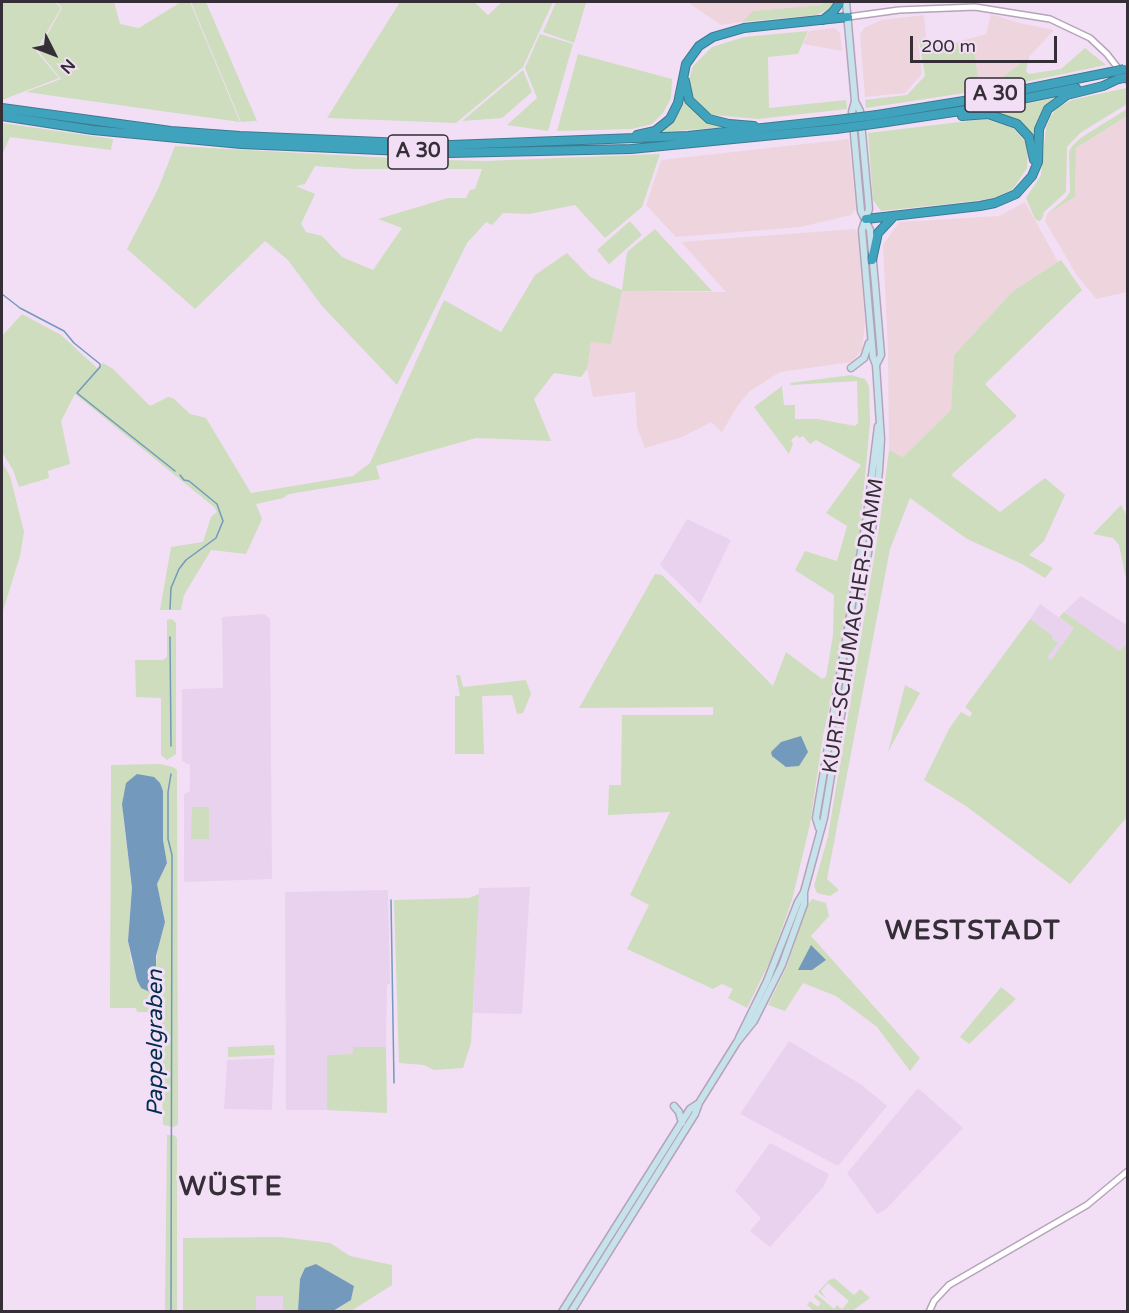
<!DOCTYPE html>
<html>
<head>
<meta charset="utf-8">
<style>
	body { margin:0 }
	#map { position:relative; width:1129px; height:1313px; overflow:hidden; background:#f2dff6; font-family:"Varela Round",sans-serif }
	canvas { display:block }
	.frame { position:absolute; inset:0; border:3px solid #352e37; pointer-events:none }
	.north { position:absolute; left:24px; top:24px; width:60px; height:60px; -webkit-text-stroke:4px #f2dff6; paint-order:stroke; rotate:132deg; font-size:16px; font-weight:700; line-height:24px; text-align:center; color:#352e37 }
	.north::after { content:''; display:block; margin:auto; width:21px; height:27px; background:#352e37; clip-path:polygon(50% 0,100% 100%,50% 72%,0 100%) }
	.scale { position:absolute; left:910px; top:36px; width:147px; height:27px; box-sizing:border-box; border:3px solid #352e37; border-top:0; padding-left:8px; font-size:18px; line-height:21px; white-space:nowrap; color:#352e37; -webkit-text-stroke:4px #f2dff6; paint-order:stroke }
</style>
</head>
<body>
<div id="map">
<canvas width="1129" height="1313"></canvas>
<div class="frame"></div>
<div class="north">N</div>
<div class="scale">200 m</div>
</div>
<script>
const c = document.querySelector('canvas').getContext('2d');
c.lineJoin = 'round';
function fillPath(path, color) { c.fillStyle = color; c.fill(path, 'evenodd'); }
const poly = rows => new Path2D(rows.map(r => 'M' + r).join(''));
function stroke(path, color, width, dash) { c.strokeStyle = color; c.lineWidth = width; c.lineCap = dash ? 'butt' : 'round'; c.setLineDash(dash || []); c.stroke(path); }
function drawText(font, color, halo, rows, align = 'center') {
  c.font = font + ' "Varela Round",sans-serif'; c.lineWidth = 6; c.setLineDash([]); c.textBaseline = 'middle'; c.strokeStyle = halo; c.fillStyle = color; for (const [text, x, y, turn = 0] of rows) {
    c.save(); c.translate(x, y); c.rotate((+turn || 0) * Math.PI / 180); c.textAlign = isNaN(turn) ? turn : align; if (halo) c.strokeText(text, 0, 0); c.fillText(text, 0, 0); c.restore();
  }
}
const commercial = poly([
	[695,2,825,2,821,5,753,11,742,22,721,25,690,4],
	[991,14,1019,23,1054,30,1029,57,1000,79,983,81,978,79,974,50,961,52,957,42,986,34],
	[924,15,926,37,918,39,922,74,905,93,865,97,860,35,864,28,881,20],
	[835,28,840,33,842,51,803,44,809,31],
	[1127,116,1128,287,1127,292,1096,299,1076,274,1045,221,1047,214,1075,197,1076,148],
	[849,139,856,209,851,215,800,227,676,237,646,205,661,160],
	[1025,202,1058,262,1013,291,954,355,951,410,903,457,889,450,888,352,883,245,899,222,999,216],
	[854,229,858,233,865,323,862,350,852,362,780,372,750,391,738,405,722,432,711,422,682,437,645,448,637,427,635,392,593,397,587,369,591,342,611,343,622,291,726,292,681,242]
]);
const built = poly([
	[687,519,731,540,700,604,660,565],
	[1081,596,1127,625,1127,642,1119,652,1064,612],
	[1040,604,1074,628,1051,660,1047,657,1053,636,1030,619],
	[264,614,270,619,272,879,184,882,184,794,190,791,190,765,182,761,182,689,223,688,222,617],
	[530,887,522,1014,473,1013,479,888],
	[388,890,390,984,387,985,386,1047,354,1047,353,1054,327,1055,327,1110,286,1110,285,892],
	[789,1041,862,1085,887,1106,838,1166,740,1114],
	[274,1058,272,1110,224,1109,227,1060],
	[918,1088,963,1128,885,1210,877,1214,847,1173],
	[770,1143,829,1174,824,1186,770,1247,750,1231,761,1218,735,1191],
	[255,1296,283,1296,283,1311,256,1311]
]);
const green = poly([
	[2,2,55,2,61,8,36,51,59,78,2,100],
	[57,2,114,2,120,24,139,28,181,2,190,2,240,122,26,92,61,79,38,51,62,8],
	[191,2,206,2,257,121,241,122],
	[400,2,474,2,488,15,502,2,553,2,523,67,456,123,327,118],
	[556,2,586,3,574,43,543,32],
	[825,2,836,2,832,8,816,15,742,22,753,11,821,5],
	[808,31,798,54,768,57,769,108,846,100,847,109,758,119,713,115,697,104,691,92,689,79,693,66,712,47,744,37],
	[540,34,573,44,548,131,507,125,537,98,525,68],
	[928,38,943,50,957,42,960,52,974,50,978,78,983,81,1000,79,1029,57,1026,71,1029,74,1061,69,1085,48,1106,65,991,89,866,108,865,100,907,95,925,76,919,39],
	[578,54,672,79,671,98,663,113,652,124,632,129,557,131],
	[523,70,532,92,502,118,462,121],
	[1126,88,1127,104,1080,133,1067,147,1066,192,1044,212,1042,219,1039,221,1035,219,1026,198,1041,175,1046,128,1051,116,1058,107,1072,100],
	[684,90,689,104,699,116,728,127,659,132,677,114],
	[1055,98,1038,119,1035,141,1019,120,990,111],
	[1127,109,1127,116,1076,148,1075,197,1047,214,1065,199,1070,192,1069,152,1072,146,1082,137],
	[985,119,1013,128,1025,141,1028,151,1027,168,1013,189,994,198,974,201,881,211,873,200,868,133],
	[2,123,113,139,111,150,10,137,2,155],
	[175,146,409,159,485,161,660,154,642,207,605,238,575,205,529,214,503,213,492,225,486,222,467,243,397,385,322,306,288,260,265,241,195,309,127,249,158,189],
	[315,166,356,169,482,169,475,189,470,190,466,198,448,198,378,219,402,228,373,270,342,257,322,236,306,232,301,224,315,194,296,186,305,184],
	[630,221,642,235,609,264,597,250],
	[655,229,712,291,622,291,611,344,591,342,587,369,581,377,554,373,534,399,551,441,476,438,376,466,380,479,289,494,283,498,256,504,262,519,246,554,211,550,184,595,181,610,160,610,171,547,203,542,211,517,217,512,214,507,75,394,61,421,70,464,48,471,49,478,19,487,13,470,2,452,2,336,22,314,61,335,97,368,103,363,113,369,150,406,168,397,173,398,190,414,206,418,251,493,353,476,370,463,444,300,501,332,535,275,567,253,590,277,622,290,627,252],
	[1061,260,1082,290,985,384,1017,416,951,475,1000,512,1045,478,1065,495,1044,541,1029,555,1053,568,1045,578,1022,564,967,539,910,498,890,549,827,879,839,890,830,896,817,893,814,886,828,836,879,528,889,450,903,457,951,410,954,355,1013,291],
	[851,375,865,379,869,386,870,423,860,531,837,673,823,736,810,824,792,900,771,959,747,1008,728,998,733,989,722,984,713,989,627,949,649,905,630,895,670,812,608,815,609,785,621,785,622,715,713,715,713,707,579,708,655,574,662,575,773,686,786,652,822,679,826,677,833,635,834,595,795,570,805,551,837,561,847,526,826,513,861,465,816,440,810,444,803,436,799,438,797,435,791,440,793,444,789,454,754,407,782,386,784,405,795,405,795,419,818,419,855,426,858,423,857,381,791,385,790,383],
	[2,462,10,476,24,532,20,556,2,614],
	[1121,505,1127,516,1127,583,1119,545,1113,538,1093,534],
	[1064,612,1119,651,1128,642,1127,817,1070,884,966,806,924,780,949,729,961,712,970,717,972,713,965,707,1030,619,1053,636,1052,639,1058,643,1047,657,1051,660,1074,628,1059,617],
	[172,619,176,623,176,754,167,760,161,755,161,698,136,697,135,660,163,660,167,657,167,620],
	[456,675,460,675,463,687,526,680,531,694,523,713,517,714,512,695,482,696,484,754,455,754,455,696,460,696],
	[905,685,920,693,888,752],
	[160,764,173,767,177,770,178,1124,174,1127,163,1125,160,1014,158,1012,137,1012,136,1008,110,1008,111,765],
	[163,791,163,840,167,863,157,884,165,922,158,945,156,964,141,988,131,960,128,941,132,888,123,816,123,795],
	[192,807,209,807,209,839,191,839],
	[479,894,471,1043,463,1068,434,1070,424,1065,399,1063,394,900,469,898],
	[812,899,826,903,829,916,811,936,920,1058,910,1071,877,1027,836,996,803,983,785,1011,768,1005,787,966,808,904],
	[1001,987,1016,999,969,1044,960,1037],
	[274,1045,275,1055,228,1057,228,1047],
	[353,1047,386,1047,387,1113,327,1110,327,1055,353,1054],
	[167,1135,174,1135,177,1138,177,1311,165,1311],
	[281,1237,330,1243,350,1256,392,1265,392,1285,351,1311,333,1311,351,1300,354,1286,316,1264,300,1279,298,1311,283,1311,283,1296,256,1296,256,1311,183,1311,183,1238],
	[834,1278,854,1295,860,1289,870,1298,852,1311,814,1311,807,1305,810,1301,818,1307,821,1303,814,1297,816,1294,834,1309,837,1305,842,1309,849,1301,828,1283,821,1291,826,1298,818,1292,829,1280]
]);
const water = poly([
	[801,736,808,752,799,766,786,767,772,756,771,752,781,742],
	[137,774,154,777,160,783,163,791,163,840,167,863,157,884,165,922,156,956,156,987,150,992,141,988,137,980,128,941,132,888,122,804,126,783],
	[811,945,826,960,812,970,798,970],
	[316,1264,354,1286,351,1300,333,1311,298,1311,300,1279,305,1268]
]);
const stream = poly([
	[2,294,20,308,64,331,74,343,100,364,100,367,77,393,175,471],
	[170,609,171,588,179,569,186,560,216,538,223,521,217,504,189,481,184,480,180,475],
	[170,637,171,746],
	[171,774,168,792,168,839,172,855,171,1312],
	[391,900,394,1083]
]);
const tertiary = poly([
	[848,17,899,10,975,7,1050,19,1090,38,1107,54,1128,81],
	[929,1312,934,1301,949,1285,1087,1205,1128,1171]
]);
const secondary = poly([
	[846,2,855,101,852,112,861,211,870,230,875,284,881,355,876,365],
	[851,368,864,358,869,343],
	[819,828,816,818,867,515,878,426],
	[739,1038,767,981,798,902,804,892],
	[674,1106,679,1112,682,1123],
	[562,1312,690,1109,699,1103,737,1042,754,1021,782,965,804,904,804,892,824,818,836,746,874,517,879,471,881,439,876,365,873,357,862,230,869,209,860,111,855,101],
	[571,1312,695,1114,699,1103]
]);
const motorway = poly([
	[823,20,833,12,840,2],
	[685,81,689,100,709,119,729,124,754,126],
	[2,108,171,131,240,136,451,145,688,136,837,120],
	[877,115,976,99,1111,72],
	[2,116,93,130,241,144,450,153,631,149,836,129],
	[962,116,988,114,1017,124,1029,137,1034,160],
	[880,123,967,110,1076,88],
	[637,135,655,131,670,119,678,103,686,64,699,46,713,37,744,28,848,17],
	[866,219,980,206,995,203,1016,194,1032,176,1038,162,1039,129,1048,109,1067,95,1103,86,1118,79],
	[872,260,878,233,892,218]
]);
const motorwayBridge = poly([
	[1111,72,1124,69],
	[1118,79,1128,77],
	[837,120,877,115],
	[836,129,880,123]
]);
const shields = [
	[995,95,60],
	[418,152,60]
];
const shieldNames = [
	["A 30",995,95],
	["A 30",418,152]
];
const streetNames = [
	["KURT-SCHUMACHER-DAMM",854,626,-81]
];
const waterNames = [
	["Pappelgraben",156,1043,-90]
];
const districtNames = [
	["WESTSTADT",973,932],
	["WÜSTE",231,1188]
];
fillPath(commercial, '#eed5dd');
fillPath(built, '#e9d2ee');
fillPath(green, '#cdddbd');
fillPath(water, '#7399bc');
stroke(stream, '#7399bc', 1.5);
stroke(tertiary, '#b5a4b9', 8);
stroke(secondary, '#b5a4b9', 9);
stroke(motorway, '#3c7a8f', 10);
stroke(tertiary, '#fff', 5);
stroke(secondary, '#c6e3ec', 6);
stroke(motorway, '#40a3be', 8);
stroke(motorwayBridge, '#3c7a8f', 10, []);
stroke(motorwayBridge, '#40a3be', 8);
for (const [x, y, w] of shields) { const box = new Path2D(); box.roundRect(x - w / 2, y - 17, w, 34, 4.5); c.fillStyle = '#f2dff6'; c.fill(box); stroke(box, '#352e37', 1.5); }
drawText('bold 20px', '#352e37', null, shieldNames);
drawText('21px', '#352e37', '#f2dff6', streetNames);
drawText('italic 22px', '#002c4e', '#f2dff6', waterNames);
c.letterSpacing = '1.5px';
drawText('bold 27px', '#352e37', '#f2dff6', districtNames);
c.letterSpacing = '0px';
</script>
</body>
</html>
